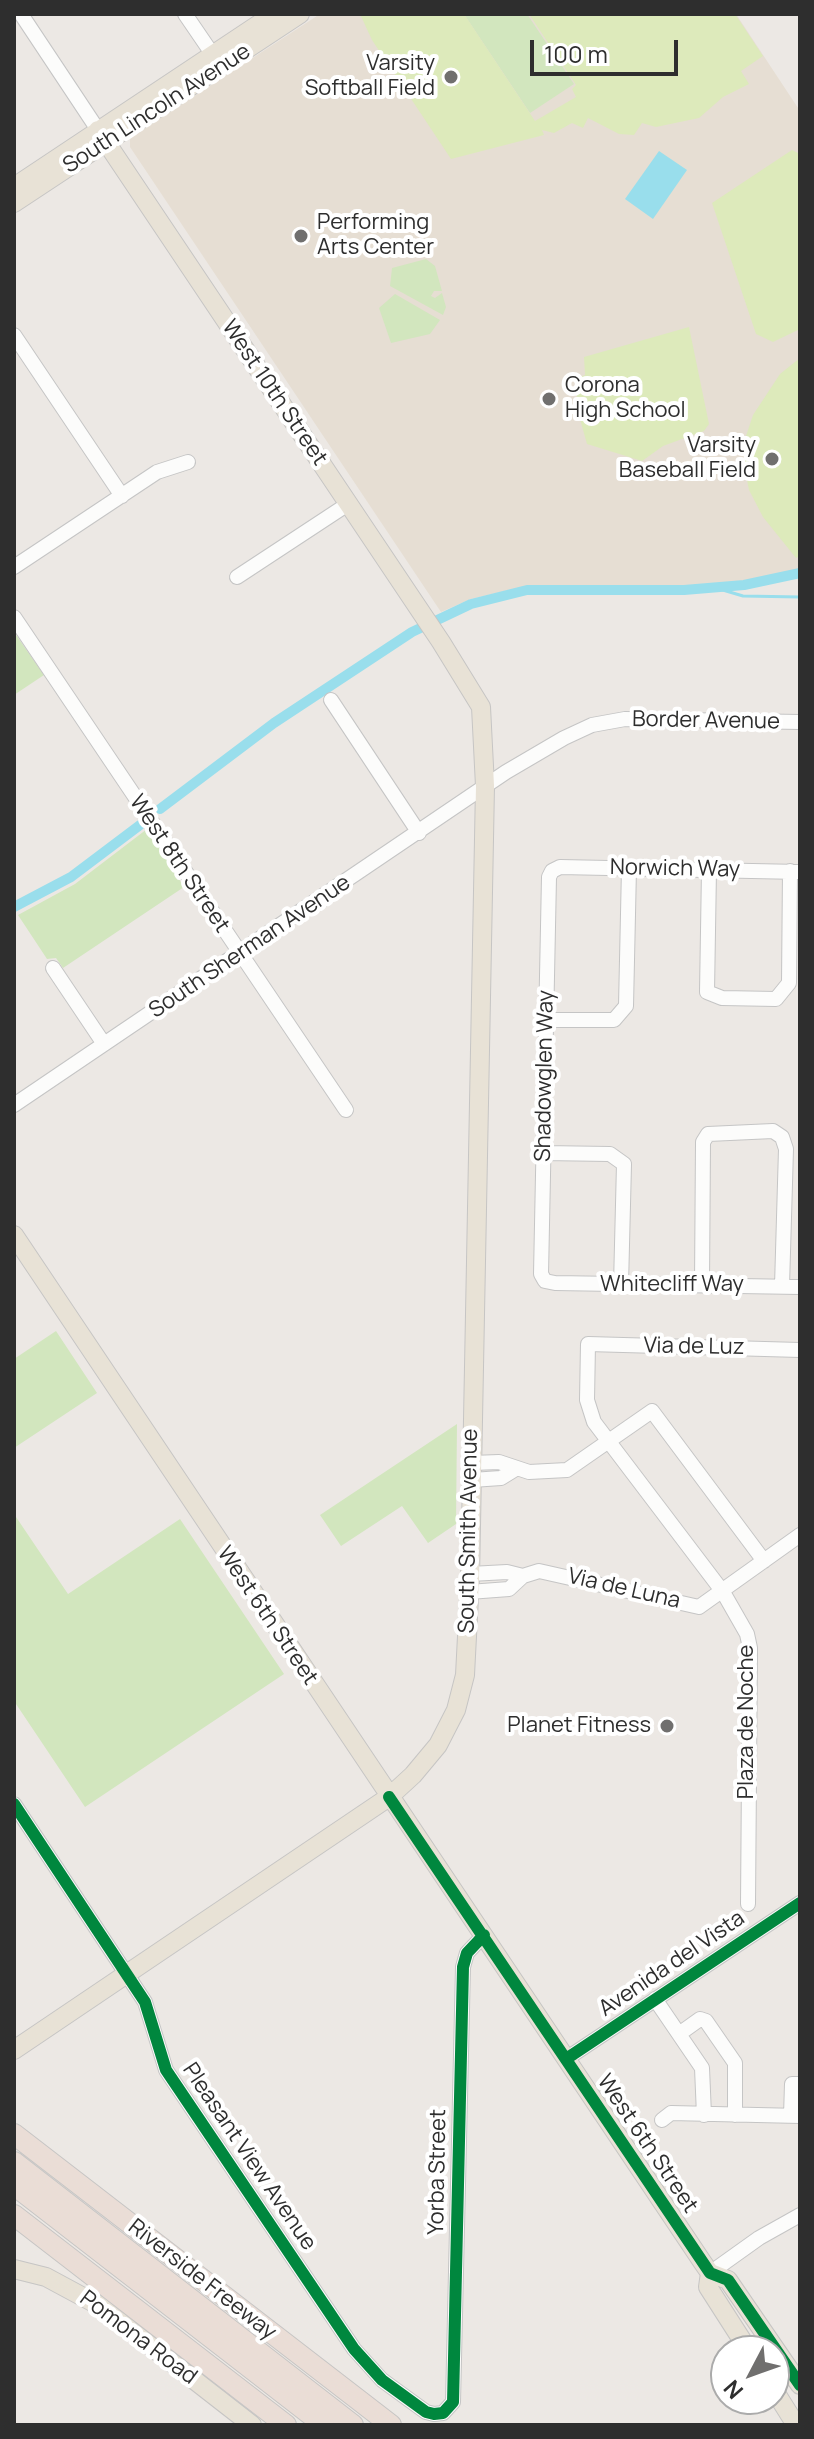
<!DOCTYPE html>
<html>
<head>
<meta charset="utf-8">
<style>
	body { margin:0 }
	#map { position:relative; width:814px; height:2439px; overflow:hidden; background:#ece8e4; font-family:Manrope,sans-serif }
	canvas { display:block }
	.frame { position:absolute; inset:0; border:16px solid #2e2e2e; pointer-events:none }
	.north { position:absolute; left:710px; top:2335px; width:80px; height:80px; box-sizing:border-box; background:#fff; border:2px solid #ababab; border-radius:50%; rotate:229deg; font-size:22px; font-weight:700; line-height:32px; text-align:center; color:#2e2e2e }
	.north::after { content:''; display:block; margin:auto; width:28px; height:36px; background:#706f6e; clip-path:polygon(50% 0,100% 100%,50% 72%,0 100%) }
	.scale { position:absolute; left:530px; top:40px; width:148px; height:36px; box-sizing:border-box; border:4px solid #2e2e2e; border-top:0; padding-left:10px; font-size:24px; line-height:28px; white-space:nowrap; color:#2e2e2e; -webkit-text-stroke:6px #fff; paint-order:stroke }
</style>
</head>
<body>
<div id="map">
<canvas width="814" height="2439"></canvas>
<div class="frame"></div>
<div class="north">N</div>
<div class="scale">100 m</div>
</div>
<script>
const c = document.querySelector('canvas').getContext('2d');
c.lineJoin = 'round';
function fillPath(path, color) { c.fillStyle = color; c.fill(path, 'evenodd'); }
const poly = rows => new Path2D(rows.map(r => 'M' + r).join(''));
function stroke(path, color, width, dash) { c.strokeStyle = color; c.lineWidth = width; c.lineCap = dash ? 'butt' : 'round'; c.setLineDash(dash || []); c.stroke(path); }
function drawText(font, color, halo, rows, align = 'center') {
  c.font = font + ' Manrope,sans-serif'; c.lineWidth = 8; c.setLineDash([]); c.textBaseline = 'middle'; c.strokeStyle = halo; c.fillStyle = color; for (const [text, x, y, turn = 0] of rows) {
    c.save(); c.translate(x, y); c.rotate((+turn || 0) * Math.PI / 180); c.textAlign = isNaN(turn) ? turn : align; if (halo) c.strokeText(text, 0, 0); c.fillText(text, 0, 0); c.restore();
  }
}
const education = poly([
	[320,14,736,14,800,111,800,570,720,585,522,587,471,599,441,612,130,147,130,138]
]);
const green = poly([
	[464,14,527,14,574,84,530,113],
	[426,259,435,266,442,291,434,291,431,296,435,298,442,293,446,307,443,315,390,286,392,268],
	[395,294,440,320,430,334,391,343,379,308],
	[14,632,44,675,14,695],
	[147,829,184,887,63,968,56,958,47,959,18,915,75,884],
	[56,1331,97,1393,14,1448,14,1359],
	[457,1424,456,1524,428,1543,402,1506,341,1546,320,1515],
	[14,1514,68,1594,180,1519,284,1674,85,1807,14,1701]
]);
const pitch = poly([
	[360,14,464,14,535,121,576,97,572,89,576,85,529,14,735,14,763,56,741,71,749,84,723,97,699,118,656,127,642,123,634,135,619,134,588,118,583,128,572,123,554,133,542,130,544,135,451,159,372,40],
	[792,150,800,154,800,329,773,342,756,334,712,203],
	[689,327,709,424,704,431,663,446,642,461,587,444,576,405,578,378,585,375,584,357],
	[800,358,800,556,796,558,763,517,749,490,744,465,745,439,753,415,780,374]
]);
const water = poly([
	[659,151,687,170,653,219,625,199]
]);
const stream = poly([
	[716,588,743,596,800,597]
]);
const canal = poly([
	[160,809,274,723,412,632,471,604,527,590,684,590,744,585,800,573],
	[14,907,71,877,140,825]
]);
const minor = poly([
	[21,14,98,130],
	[185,14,213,55],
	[14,335,122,496],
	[14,567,157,472,188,462],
	[237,577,348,504],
	[14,617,346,1110],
	[331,700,419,833],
	[709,870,707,992,722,998,776,999,789,983,790,871],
	[800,872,560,867,552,871,549,877,541,1274,545,1281,555,1283,800,1287],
	[53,968,104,1044],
	[546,1020,614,1020,626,1006,629,868],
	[14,1105,506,772,564,738,592,725,625,719,800,722],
	[543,1153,610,1154,624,1164,621,1285],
	[702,1284,703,1142,708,1134,773,1131,782,1137,786,1149,782,1286],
	[472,1463,499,1462,529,1472,567,1470,652,1411,764,1561],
	[472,1480,501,1478,514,1470],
	[470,1574,507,1572,523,1576],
	[469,1592,509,1589,523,1576,539,1571,699,1607,800,1535],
	[14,1804,145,2002,166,2070,354,2349,382,2380,426,2412,434,2414,443,2413,453,2402,463,1967,467,1953,484,1935],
	[748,1904,750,1648,747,1634,723,1592,594,1422,587,1400,588,1344,800,1350],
	[655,1999,702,2068,704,2115],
	[679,2034,700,2019,706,2021,735,2063,735,2115],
	[566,2059,800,1903],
	[791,2116,792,2084,800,2084],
	[662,2120,671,2113,800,2116],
	[710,2273,759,2238,800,2215]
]);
const major = poly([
	[14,187,274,14],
	[14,203,300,14],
	[14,1235,703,2263,710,2273,728,2280,800,2385],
	[14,2050,389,1797,413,1775,438,1745,456,1710,465,1675,470,1578,485,786,481,707,441,642,98,130],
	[14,2269,46,2277,98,2305,252,2425],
	[710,2273,708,2287,749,2351],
	[774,2390,796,2425]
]);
const highway = poly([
	[14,2134,391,2425],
	[14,2162,353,2425],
	[14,2185,324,2425],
	[14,2215,286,2425]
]);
const cycleway = poly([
	[389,1797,710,2273,728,2280,800,2385],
	[14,1804,145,2002,166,2070,354,2349,382,2380,426,2412,434,2414,443,2413,453,2402,463,1967,467,1953,484,1935],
	[566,2059,800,1903]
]);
const markers = [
	[451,77,8,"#706f6e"],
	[301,236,8,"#706f6e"],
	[549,399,8,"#706f6e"],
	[772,459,8,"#706f6e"],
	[667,1726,8,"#706f6e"]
];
const poiNames = [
	["Varsity",435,64],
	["Softball Field",435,89],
	["Performing",317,223,"left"],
	["Arts Center",317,248,"left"],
	["Corona",565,386,"left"],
	["High School",565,411,"left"],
	["Varsity",756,446],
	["Baseball Field",756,471],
	["Planet Fitness",651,1726]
];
const streetNames = [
	["South Lincoln Avenue",157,109,-33],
	["West 10th Street",274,393,56],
	["Border Avenue",706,721,1],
	["West 8th Street",179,864,56],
	["Norwich Way",675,869,1],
	["South Sherman Avenue",250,947,-34],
	["Shadowglen Way",545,1076,-89],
	["Whitecliff Way",672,1285],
	["Via de Luz",694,1347,1],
	["South Smith Avenue",469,1531,-89],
	["Via de Luna",624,1589,13],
	["West 6th Street",267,1616,56],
	["Plaza de Noche",747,1722,-90],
	["Avenida del Vista",672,1964,-34],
	["West 6th Street",647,2144,56],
	["Pleasant View Avenue",249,2157,56],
	["Yorba Street",438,2172,-89],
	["Riverside Freeway",202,2280,38],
	["Pomona Road",138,2338,37]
];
fillPath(education, '#e6ded3');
fillPath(green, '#d2e6be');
fillPath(pitch, '#ddeabb');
fillPath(water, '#99deec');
stroke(stream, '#99deec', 3);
stroke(canal, '#99deec', 10);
stroke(minor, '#c5c5c5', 16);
stroke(major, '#c6c5c4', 20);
stroke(highway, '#c6c5c4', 22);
stroke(minor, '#fcfcfb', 14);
stroke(major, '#e8e2d6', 18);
stroke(highway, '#eaddd6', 20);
stroke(cycleway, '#00873e', 12);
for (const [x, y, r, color] of markers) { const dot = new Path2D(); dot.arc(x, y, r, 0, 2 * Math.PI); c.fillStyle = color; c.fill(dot); stroke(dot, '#fff', 3); }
drawText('22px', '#2e2e2e', '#fff', poiNames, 'right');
drawText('22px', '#2e2e2e', '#fff', streetNames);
</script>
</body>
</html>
